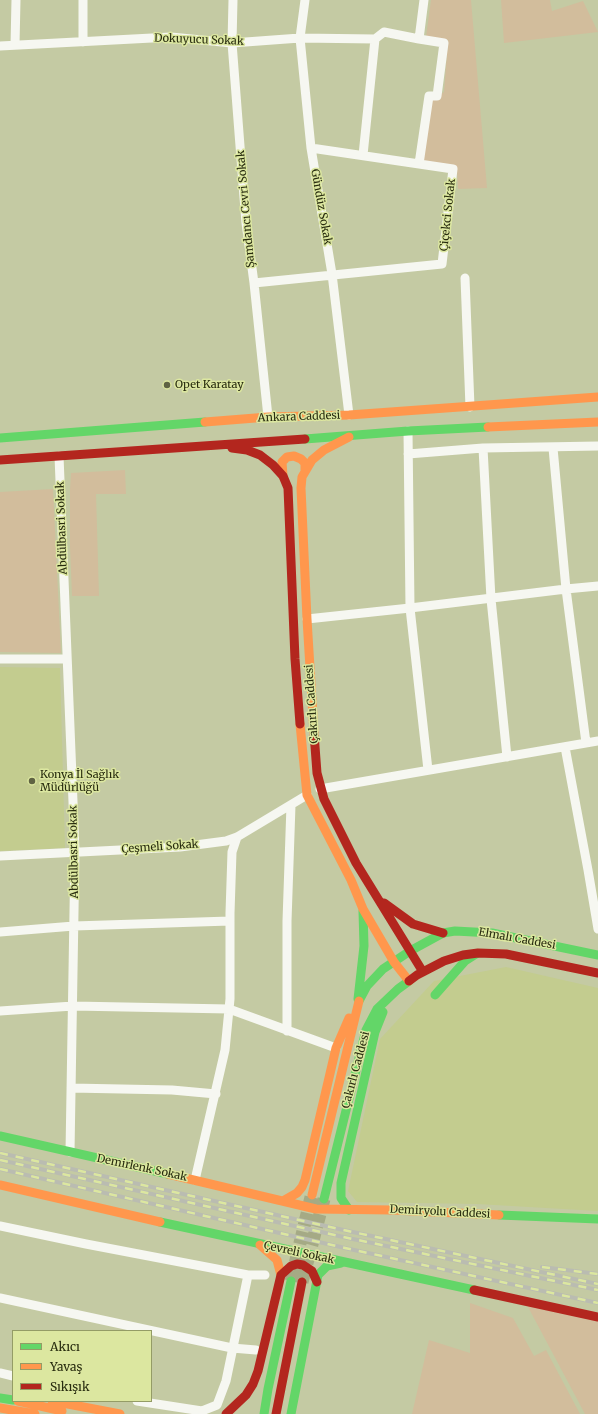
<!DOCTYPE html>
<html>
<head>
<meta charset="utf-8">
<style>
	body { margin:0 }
	#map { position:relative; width:598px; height:1414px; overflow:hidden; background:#c4caa3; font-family:Merriweather,serif }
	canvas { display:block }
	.legend { position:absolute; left:12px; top:1330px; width:140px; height:72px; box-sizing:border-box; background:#dce7a0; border:1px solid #949c66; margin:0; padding:5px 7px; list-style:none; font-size:12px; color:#282c0f }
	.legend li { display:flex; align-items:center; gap:8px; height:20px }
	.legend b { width:20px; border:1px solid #949c66 }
</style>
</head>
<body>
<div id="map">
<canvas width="598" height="1414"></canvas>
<ul class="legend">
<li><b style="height:5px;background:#63d668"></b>Akıcı</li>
<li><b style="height:5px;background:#ff974d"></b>Yavaş</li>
<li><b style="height:5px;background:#b3261e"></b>Sıkışık</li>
</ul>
</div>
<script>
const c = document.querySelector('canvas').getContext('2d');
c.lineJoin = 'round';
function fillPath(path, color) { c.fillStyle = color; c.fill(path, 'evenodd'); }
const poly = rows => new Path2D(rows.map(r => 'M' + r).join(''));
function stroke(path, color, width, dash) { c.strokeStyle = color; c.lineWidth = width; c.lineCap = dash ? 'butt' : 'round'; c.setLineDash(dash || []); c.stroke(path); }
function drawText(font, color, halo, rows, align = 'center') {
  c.font = font + ' Merriweather,serif'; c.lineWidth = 3; c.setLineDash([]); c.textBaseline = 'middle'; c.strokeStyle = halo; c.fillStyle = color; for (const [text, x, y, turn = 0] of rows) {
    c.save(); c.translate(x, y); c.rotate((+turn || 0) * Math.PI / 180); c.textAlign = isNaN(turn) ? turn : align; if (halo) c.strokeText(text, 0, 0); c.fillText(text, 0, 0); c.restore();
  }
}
const built = poly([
	[0,667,60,668,65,848,0,851],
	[506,967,598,988,598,1211,477,1204,357,1202,348,1191,380,1039,434,981]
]);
const green = poly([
	[431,0,471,0,487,188,458,189,457,170,423,163,430,101,444,92,448,40,426,37],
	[501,0,550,0,552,11,583,1,598,32,504,43],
	[125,470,126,494,96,494,99,596,72,596,70,546,70,490,71,473],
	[53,489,61,653,0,652,0,492],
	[470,1303,513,1318,534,1356,546,1350,580,1414,412,1414,429,1340,470,1353],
	[527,1305,598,1321,598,1414,585,1414]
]);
const secondaryTunnel = poly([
	[291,1281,311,1197],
	[302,1282,324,1199]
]);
const street = poly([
	[233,0,232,43,246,223,254,283,268,417],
	[305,0,300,38,311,148,332,274,349,415],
	[83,42,83,0],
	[15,45,16,0],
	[0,46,171,37,232,43,300,38,375,39,384,32,419,39],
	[363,155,375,39],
	[419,164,429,96,437,96,444,43,419,39,424,0],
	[465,278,470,407],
	[254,283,442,264,453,169,311,148],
	[408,431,410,608,428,770],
	[483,448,491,599,507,757],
	[553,448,566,589,586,743],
	[408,454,483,448,598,446],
	[59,456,75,851,70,1152],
	[307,619,410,608,566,589,598,586],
	[0,659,67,659],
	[565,747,588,870,598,929],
	[320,789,598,741],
	[0,856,180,847,226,841,237,837,307,795],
	[0,932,74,926,230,921],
	[0,1011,73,1006,229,1009,336,1048],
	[287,1031,287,921,291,805],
	[71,1088,172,1090,216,1094],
	[195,1180,225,1050,230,999,230,913,232,852,237,837],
	[0,1226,86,1244,248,1275,265,1275],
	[0,1298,232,1348,256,1350],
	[0,1373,13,1376],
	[137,1401,202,1411,217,1405,226,1381,248,1275]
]);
const fast = poly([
	[0,438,205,422],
	[305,439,408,431,488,427],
	[435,995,465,961,476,954],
	[358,999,364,946,363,911],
	[359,1001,367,986,383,969,410,951,443,933,455,931,492,933,598,955],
	[0,1136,168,1174],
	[324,1199,366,1030,377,1009,398,989,409,981],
	[349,1210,341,1198,341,1183,375,1032,383,1012],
	[499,1215,598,1219],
	[160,1222,474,1290],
	[0,1398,13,1400],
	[264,1414,268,1389,291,1281],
	[291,1414,318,1275,327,1266,341,1263]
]);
const slow = poly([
	[205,422,268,417,349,415,598,397],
	[488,427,598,422],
	[283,476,282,462,287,457,294,456,301,459,305,463,305,470],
	[300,724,307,795,351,880,363,909,394,962,409,981],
	[314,733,307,619,301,488,302,477,312,460,324,450,349,437],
	[168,1174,316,1209,393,1210,499,1215],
	[0,1185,160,1222],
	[312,1195,359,1001],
	[283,1201,297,1193,302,1187,305,1180,336,1048,349,1018],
	[260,1245,277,1260,281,1275],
	[18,1401,62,1411],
	[52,1401,120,1414],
	[0,1408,35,1414]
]);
const jam = poly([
	[232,448,247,450,260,455,273,465,283,476,288,488,295,659,300,724],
	[0,460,305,439],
	[314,733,317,773,324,799,356,863,423,972],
	[384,903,413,924,443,933],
	[409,981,417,975,444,961,463,955,478,953,506,954,598,973],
	[474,1290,598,1317],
	[226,1414,246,1395,253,1384,258,1371,281,1275,291,1266,297,1264,303,1265,312,1271,317,1282],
	[276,1414,302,1282]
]);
const rail = poly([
	[0,1153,348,1231,598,1284],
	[0,1160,348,1238,598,1290],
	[0,1169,345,1248,598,1303],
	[542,1267,598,1274]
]);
const markers = [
	[167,385,4,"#5f6343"],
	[32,781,4,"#5f6343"]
];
const streetNames = [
	["Dokuyucu Sokak",199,40,2],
	["Gündüz Sokak",321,207,80],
	["Şamdancı Cevri Sokak",246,209,-95],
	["Çiçekci Sokak",448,215,-84],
	["Ankara Caddesi",299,417,-2],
	["Abdülbasri Sokak",62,528,-92],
	["Çakırlı Caddesi",312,704,-94],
	["Çeşmeli Sokak",160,847,-4],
	["Abdülbasri Sokak",74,852,-91],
	["Elmalı Caddesi",517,939,10],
	["Çakırlı Caddesi",356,1070,-75],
	["Demirlenk Sokak",142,1168,12],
	["Demiryolu Caddesi",440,1212,3],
	["Çevreli Sokak",299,1253,12]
];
const poiNames = [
	["Opet Karatay",175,385],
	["Konya İl Sağlık",40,775],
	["Müdürlüğü",40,788]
];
fillPath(built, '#c3cc8f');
fillPath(green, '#d2bd9c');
stroke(secondaryTunnel, '#a5aa85', 13, [13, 6]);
stroke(street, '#f6f7f1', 9);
stroke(fast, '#63d668', 9);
stroke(slow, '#ff974d', 9);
stroke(jam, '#b3261e', 9);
stroke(rail, '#babcb1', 4);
stroke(rail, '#dce7a0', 2.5, [8]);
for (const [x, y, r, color] of markers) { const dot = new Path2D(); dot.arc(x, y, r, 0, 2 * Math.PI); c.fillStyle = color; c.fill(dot); stroke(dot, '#dce7a0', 1.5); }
drawText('11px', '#282c0f', '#dce7a0', streetNames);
drawText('11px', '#282c0f', '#dce7a0', poiNames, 'left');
</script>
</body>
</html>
